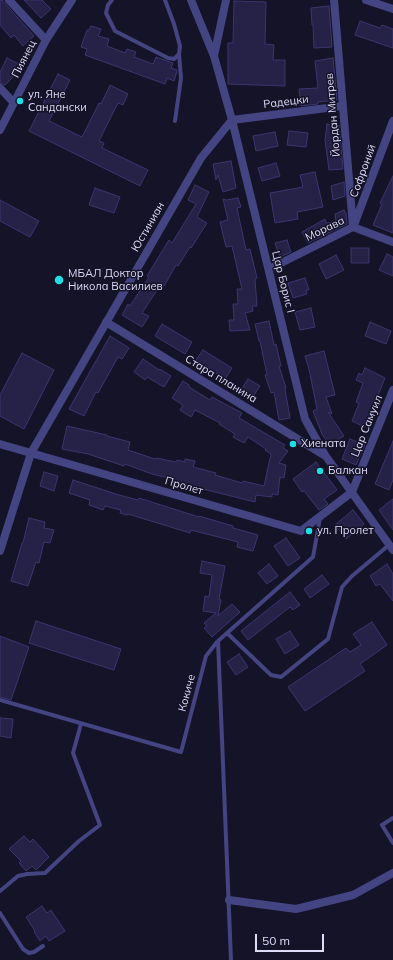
<!DOCTYPE html>
<html>
<head>
<meta charset="utf-8">
<style>
	body { margin:0 }
	#map { position:relative; width:393px; height:960px; overflow:hidden; background:#151327; font-family:Mulish,sans-serif }
	canvas { display:block }
	.scale { position:absolute; left:255px; top:934px; width:69px; height:18px; box-sizing:border-box; border:2px solid #dedcfb; border-top:0; padding-left:5px; font-size:12px; line-height:14px; white-space:nowrap; color:#dedcfb; -webkit-text-stroke:3px #151327; paint-order:stroke }
</style>
</head>
<body>
<div id="map">
<canvas width="393" height="960"></canvas>
<div class="scale">50 m</div>
</div>
<script>
const c = document.querySelector('canvas').getContext('2d');
c.lineJoin = 'round';
function fillPath(path, color) { c.fillStyle = color; c.fill(path, 'evenodd'); }
const poly = rows => new Path2D(rows.map(r => 'M' + r).join(''));
function stroke(path, color, width, dash) { c.strokeStyle = color; c.lineWidth = width; c.lineCap = dash ? 'butt' : 'round'; c.setLineDash(dash || []); c.stroke(path); }
function drawText(font, color, halo, rows, align = 'center') {
  c.font = font + ' Mulish,sans-serif'; c.lineWidth = 3; c.setLineDash([]); c.textBaseline = 'middle'; c.strokeStyle = halo; c.fillStyle = color; for (const [text, x, y, turn = 0] of rows) {
    c.save(); c.translate(x, y); c.rotate((+turn || 0) * Math.PI / 180); c.textAlign = isNaN(turn) ? turn : align; if (halo) c.strokeText(text, 0, 0); c.fillText(text, 0, 0); c.restore();
  }
}
const building = poly([
	[0,0,2,0,34,36,23,46,14,35,11,38,0,25,0,0],
	[24,0,42,0,51,9,41,18,24,0],
	[234,1,266,2,265,44,274,45,273,60,285,60,285,86,228,84,228,43,233,43,234,1],
	[329,6,332,47,314,48,313,25,312,25,311,8,329,6],
	[360,21,380,28,382,25,393,29,393,48,355,35,360,21],
	[91,26,101,29,98,36,109,39,107,46,125,53,127,49,136,52,134,57,153,64,156,57,173,63,171,68,177,70,177,71,174,81,167,78,165,84,85,55,87,49,81,47,87,30,89,30,91,26],
	[7,58,19,64,12,78,5,85,0,83,0,72,7,58],
	[333,58,337,100,318,102,318,104,301,106,299,89,318,88,315,61,333,58],
	[58,74,70,80,49,121,82,137,99,103,101,104,110,85,128,94,123,105,118,103,99,141,104,143,102,148,148,170,140,186,29,131,58,74],
	[327,124,339,125,343,169,329,170,325,140,327,124],
	[289,131,308,133,306,147,287,145,289,131],
	[275,132,278,146,256,151,253,136,275,132],
	[231,161,236,188,223,192,218,175,216,180,213,164,231,161],
	[276,163,280,176,262,181,258,168,276,163],
	[315,172,323,207,297,212,298,219,275,223,270,193,303,187,300,175,315,172],
	[393,176,393,233,373,225,382,204,380,203,393,176],
	[344,182,345,196,333,200,331,186,344,182],
	[195,185,209,192,197,217,207,223,191,248,190,247,178,266,176,265,164,286,161,284,142,313,149,316,142,327,122,315,128,304,130,306,149,277,147,276,169,240,172,243,196,204,188,200,195,185],
	[95,188,120,197,114,213,89,205,95,188],
	[238,198,241,207,237,208,246,250,250,249,257,278,255,279,257,306,252,306,253,311,245,313,250,330,230,331,229,320,234,320,233,304,238,304,237,289,242,289,232,246,226,247,220,222,228,220,223,199,226,200,238,198],
	[0,200,39,221,30,237,0,221,0,200],
	[344,210,346,214,347,224,308,243,302,232,325,219,326,223,336,222,335,214,344,210],
	[287,240,291,252,280,257,275,243,287,240],
	[351,248,369,248,369,263,351,263,351,248],
	[387,254,393,257,393,276,379,270,387,254],
	[336,255,344,270,326,279,319,264,336,255],
	[305,278,309,290,306,290,307,294,293,298,288,283,305,278],
	[311,308,315,327,300,330,295,312,311,308],
	[269,321,274,345,276,344,281,366,279,366,286,388,285,389,290,418,279,420,274,392,271,393,265,375,267,375,260,341,259,341,255,324,269,321],
	[370,322,391,331,386,344,365,336,370,322],
	[162,324,192,342,185,354,155,336,162,324],
	[110,336,129,348,122,359,118,357,98,393,96,392,84,416,69,409,110,336],
	[203,350,232,368,225,379,196,360,203,350],
	[324,351,335,395,326,397,332,414,328,412,344,436,329,445,322,434,313,411,317,409,309,369,305,356,324,351],
	[22,353,54,370,24,429,0,416,0,395,22,353],
	[143,359,159,370,160,369,171,376,164,387,147,377,145,380,134,372,143,359],
	[365,368,385,378,365,427,352,421,359,403,356,402,363,383,356,380,359,373,362,375,365,368],
	[248,379,260,386,252,398,241,390,248,379],
	[183,381,189,385,189,387,210,400,212,397,242,413,239,418,285,445,283,448,288,451,279,463,286,465,284,478,280,477,278,495,272,494,272,497,256,495,255,502,171,481,172,479,152,474,125,464,124,466,88,454,62,449,67,426,107,435,107,436,130,442,128,450,155,459,156,458,176,462,177,460,185,462,185,459,195,461,193,467,216,473,215,475,242,483,243,481,264,486,271,454,265,450,266,449,248,437,244,443,233,437,235,434,219,424,220,423,195,410,191,417,180,410,183,405,172,398,183,381],
	[350,439,365,445,356,465,342,459,350,439],
	[393,441,393,480,389,490,375,484,393,441],
	[316,462,337,490,324,499,328,504,319,510,304,491,302,492,293,479,316,462],
	[44,472,58,476,54,491,40,486,44,472],
	[73,480,119,495,138,500,139,498,199,517,199,516,233,526,233,528,258,535,253,551,237,547,238,542,191,530,190,533,128,514,127,515,120,513,121,510,105,506,103,510,89,505,90,500,69,493,73,480],
	[393,499,393,530,379,510,393,499],
	[353,510,364,524,346,539,335,525,353,510],
	[29,518,45,522,44,528,54,530,50,543,44,542,39,563,36,562,28,586,11,581,22,543,23,543,29,518],
	[286,538,300,558,288,566,274,546,286,538],
	[202,561,225,566,219,599,221,600,218,616,232,604,240,612,212,637,204,628,207,626,204,623,216,613,203,611,205,596,209,597,212,575,200,573,202,561],
	[269,564,278,576,267,584,258,573,269,564],
	[387,564,393,574,393,601,380,584,376,586,370,576,387,564],
	[322,575,329,584,310,598,304,589,322,575],
	[290,592,300,605,293,610,290,607,248,640,241,631,290,592],
	[36,621,121,649,114,670,29,643,36,621],
	[372,622,387,645,360,664,365,671,305,711,288,687,346,648,350,652,361,645,353,634,372,622],
	[290,631,299,645,285,654,276,639,290,631],
	[0,636,29,647,11,700,0,697,0,636],
	[239,654,248,667,236,675,227,662,239,654],
	[0,718,13,719,11,738,0,736,0,718],
	[24,836,30,842,33,839,49,857,36,870,32,866,26,871,19,863,21,861,9,849,24,836],
	[42,906,47,913,51,910,65,931,49,941,46,936,40,941,34,932,35,931,26,917,42,906]
]);
const lane = poly([
	[112,0,108,5,106,13,115,31,168,58,174,59,179,54,180,46,174,24,165,0],
	[175,121,181,78,179,54],
	[227,633,271,675,281,677,328,639,342,587,352,576,389,545],
	[0,700,181,752,206,656,217,642],
	[393,818,382,825,393,843],
	[0,891,18,876,27,874,45,873,79,841,100,825,73,753,81,724],
	[0,913,23,949,29,953,34,952,43,946],
	[231,960,218,641,313,557,320,518]
]);
const street = poly([
	[9,0,46,40],
	[191,0,214,56,232,120,305,419,325,455,393,550],
	[334,0,353,227],
	[366,0,393,9],
	[214,56,226,0],
	[0,88,14,103],
	[0,130,46,40,72,0],
	[354,225,393,121],
	[269,269,353,227,393,242],
	[106,322,324,455],
	[0,444,301,531,352,492,393,390],
	[0,551,31,453,201,158,232,120,343,106],
	[229,900,296,909,353,895,393,873]
]);
const markers = [
	[20,101,4,"#1cdfe7"],
	[59,280,5,"#1cdfe7"],
	[293,444,4,"#1cdfe7"],
	[320,471,4,"#1cdfe7"],
	[309,531,4,"#1cdfe7"]
];
const streetNames = [
	["Пиянец",24,59,-63],
	["Радецки",286,102,-7],
	["Йордан Митрев",333,115,-95],
	["Софроний",363,171,-70],
	["Юстиниан",148,227,-60],
	["Морава",325,229,-26],
	["Цар Борис I",283,282,76],
	["Стара планина",221,379,31],
	["Цар Самуил",367,426,-68],
	["Пролет",184,486,16],
	["Кокиче",187,693,-75]
];
const poiNames = [
	["ул. Яне",28,95],
	["Сандански",28,108],
	["МБАЛ Доктор",68,274],
	["Никола Василиев",68,287],
	["Хиената",301,444],
	["Балкан",328,471],
	["ул. Пролет",317,531]
];
fillPath(building, '#262146');
stroke(building, '#3d3570', 1);
stroke(lane, '#434481', 4);
stroke(street, '#434481', 8);
for (const [x, y, r, color] of markers) { const dot = new Path2D(); dot.arc(x, y, r, 0, 2 * Math.PI); c.fillStyle = color; c.fill(dot); stroke(dot, '#151327', 1.5); }
drawText('11px', '#dedcfb', '#151327', streetNames);
drawText('11px', '#dedcfb', '#151327', poiNames, 'left');
</script>
</body>
</html>
